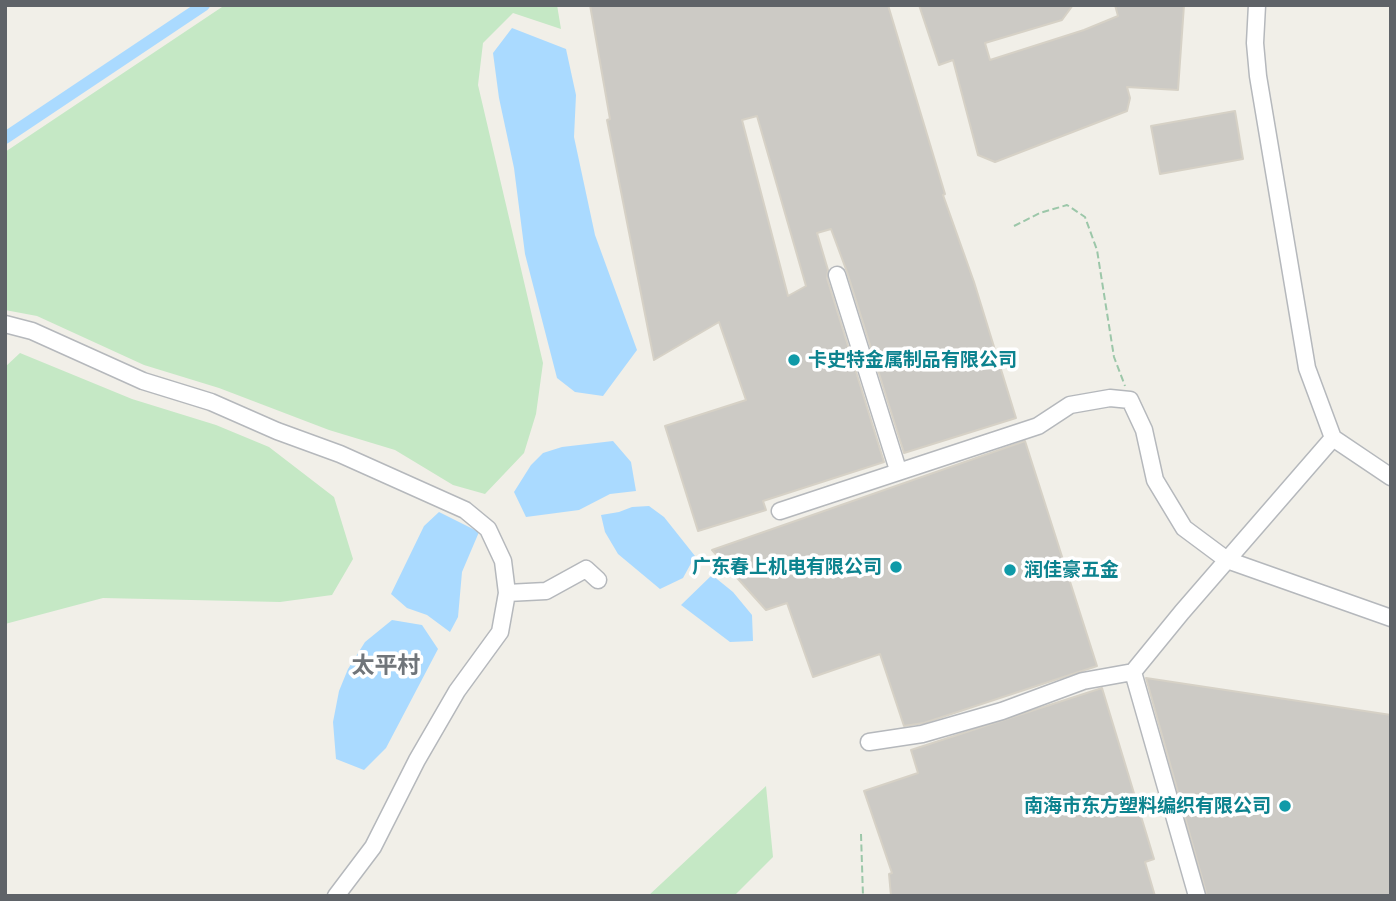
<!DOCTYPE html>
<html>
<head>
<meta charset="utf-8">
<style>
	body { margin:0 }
	#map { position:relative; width:1396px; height:901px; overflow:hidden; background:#f1efe8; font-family:Mulish,sans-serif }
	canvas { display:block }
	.frame { position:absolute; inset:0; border:7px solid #5f6368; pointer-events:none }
</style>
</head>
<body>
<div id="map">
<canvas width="1396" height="901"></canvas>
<div class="frame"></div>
</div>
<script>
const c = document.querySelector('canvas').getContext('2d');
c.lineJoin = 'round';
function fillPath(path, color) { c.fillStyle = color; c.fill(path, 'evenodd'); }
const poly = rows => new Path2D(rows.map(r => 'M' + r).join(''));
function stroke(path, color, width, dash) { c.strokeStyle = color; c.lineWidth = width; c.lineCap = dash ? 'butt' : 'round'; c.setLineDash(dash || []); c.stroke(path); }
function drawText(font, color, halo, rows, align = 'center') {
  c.font = font + ' Mulish,"Noto Sans SC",sans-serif'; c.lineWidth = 7; c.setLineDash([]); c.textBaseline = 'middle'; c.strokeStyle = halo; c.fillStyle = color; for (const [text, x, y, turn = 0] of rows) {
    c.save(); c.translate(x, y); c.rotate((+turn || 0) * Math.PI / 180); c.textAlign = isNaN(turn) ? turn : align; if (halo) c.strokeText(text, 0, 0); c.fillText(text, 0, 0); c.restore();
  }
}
const green = poly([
	[225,5,557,5,561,29,513,13,483,43,478,85,543,363,536,414,524,453,485,494,453,485,395,450,329,430,219,388,144,365,37,316,5,310,5,152],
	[20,353,132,399,216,425,269,447,334,497,353,559,332,595,280,602,103,598,5,624,5,367],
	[766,786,773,857,734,896,648,896]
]);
const water = poly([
	[512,28,566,49,576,95,574,137,595,235,637,350,603,396,575,392,557,378,525,254,514,168,499,98,493,53],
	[613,441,631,462,636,491,610,494,579,510,526,517,514,492,531,465,543,453,562,447],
	[649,506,664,517,695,556,683,578,660,589,618,554,605,532,601,515,619,512,632,507],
	[439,512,479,532,462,572,458,617,450,632,427,615,407,608,391,594,424,526],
	[712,575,733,592,752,615,753,641,730,642,681,605],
	[392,620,422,625,438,649,386,748,364,770,336,759,333,722,339,691,348,669,365,642]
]);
const canal = poly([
	[5,138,204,5]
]);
const building = poly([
	[590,5,888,5,945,194,943,195,974,282,1016,418,904,453,847,272,831,229,817,233,828,270,827,278,884,462,763,501,766,510,698,531,665,426,746,400,719,322,654,360,607,120,610,119,590,5],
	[757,116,806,286,788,296,742,120,757,116],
	[919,5,1073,5,1062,20,985,43,990,60,1084,30,1118,16,1115,5,1184,5,1178,90,1127,87,1130,98,1127,111,995,162,978,155,953,60,939,65,919,5],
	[1235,111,1243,159,1160,174,1151,126,1235,111],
	[1025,441,1097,666,924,723,904,726,880,654,813,677,787,603,766,610,712,550,1025,441],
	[1146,678,1391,715,1391,896,1207,896,1146,678],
	[1102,688,1154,859,1145,862,1155,896,891,896,889,874,892,873,864,791,918,773,911,750,1102,688]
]);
const path = poly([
	[1014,226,1040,213,1067,205,1085,217,1097,250,1114,357,1125,386],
	[861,834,863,896]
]);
const minor = poly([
	[837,275,898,470],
	[5,324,32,331,143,381,211,402,277,431,340,454,465,510,488,529,503,561,507,593,500,632,457,691,417,760,373,847,336,896],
	[1333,438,1391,477],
	[780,511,1038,426,1070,405,1110,398,1130,400,1144,430,1155,480,1184,528,1227,560,1391,618],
	[507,593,546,591,586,569,598,580],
	[869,742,922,734,1002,711,1083,681,1133,672],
	[1197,896,1133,672,1182,612,1333,438,1307,368,1258,76,1255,43,1257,5]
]);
const markers = [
	[794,360,7,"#0f9aa8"],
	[896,567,7,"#0f9aa8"],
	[1010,570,7,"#0f9aa8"],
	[1285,806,7,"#0f9aa8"]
];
const cultureNames = [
	["卡史特金属制品有限公司",808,360],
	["广东春上机电有限公司",882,567,"right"],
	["润佳豪五金",1024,570],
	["南海市东方塑料编织有限公司",1271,806,"right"]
];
const quarterNames = [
	["太平村",386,666]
];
fillPath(green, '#c5e8c5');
fillPath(water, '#aadaff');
stroke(canal, '#aadaff', 12);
fillPath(building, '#cccac5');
stroke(building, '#d6d1c6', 2);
stroke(minor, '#b5b8bc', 19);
stroke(path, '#9cc7a9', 2, [7, 3.5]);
stroke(minor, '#fff', 16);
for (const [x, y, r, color] of markers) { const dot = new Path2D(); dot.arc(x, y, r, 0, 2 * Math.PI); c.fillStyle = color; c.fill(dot); stroke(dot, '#fff', 2.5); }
drawText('bold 19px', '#0d838f', '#fff', cultureNames, 'left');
drawText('bold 23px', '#70757a', '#fff', quarterNames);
</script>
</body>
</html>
